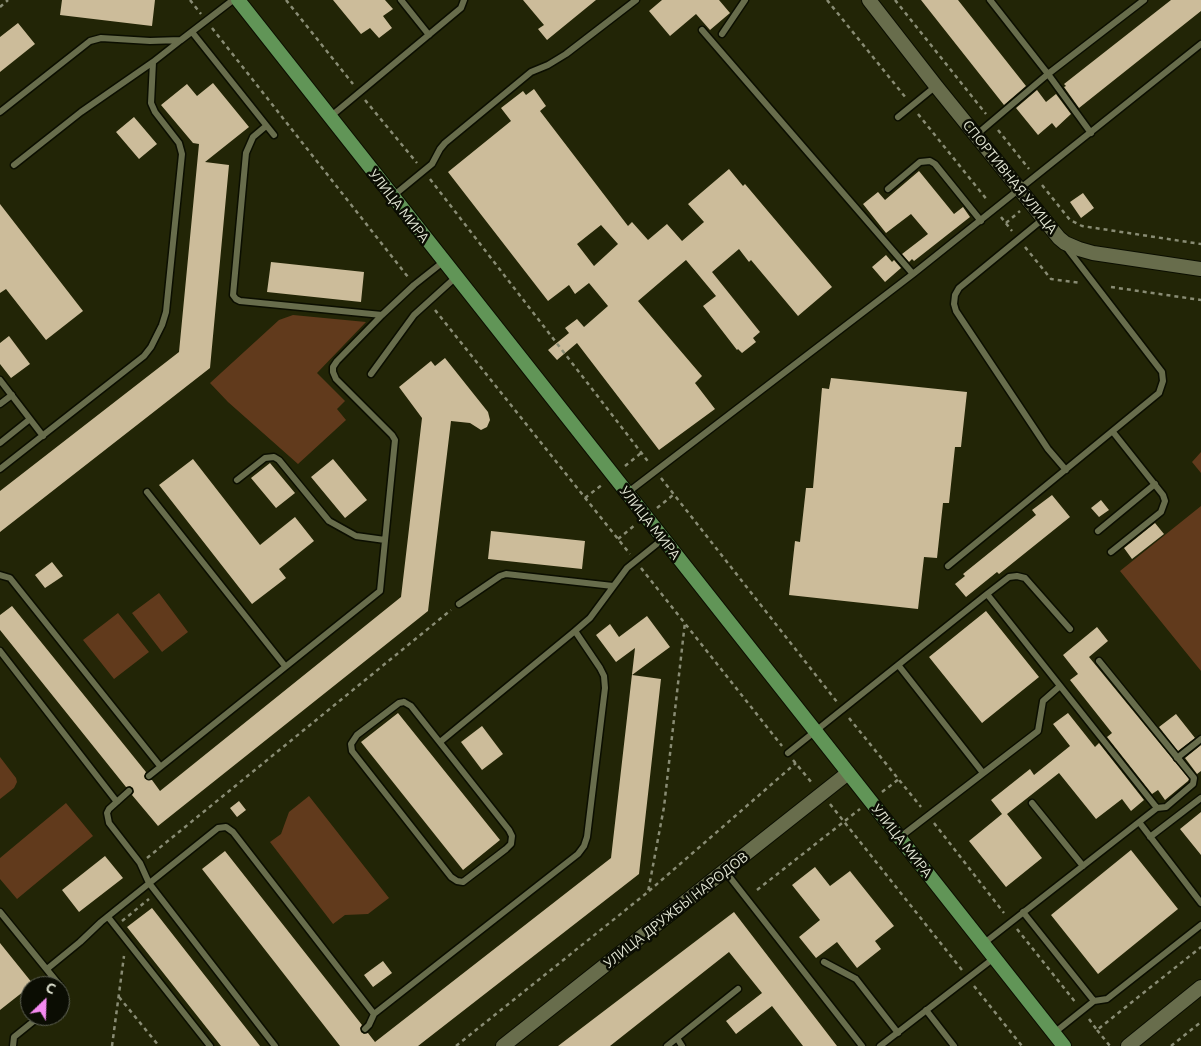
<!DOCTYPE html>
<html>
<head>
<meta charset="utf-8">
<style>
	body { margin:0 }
	#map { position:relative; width:1201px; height:1046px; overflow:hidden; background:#222506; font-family:Ubuntu,sans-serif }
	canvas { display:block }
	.north { position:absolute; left:20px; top:976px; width:50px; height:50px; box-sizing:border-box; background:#0b0d03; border:1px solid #616457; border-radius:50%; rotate:24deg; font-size:14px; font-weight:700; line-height:20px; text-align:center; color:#e3e6d4 }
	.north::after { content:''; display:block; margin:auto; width:18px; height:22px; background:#f489f0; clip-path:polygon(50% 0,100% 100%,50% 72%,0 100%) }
</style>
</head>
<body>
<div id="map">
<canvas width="1201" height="1046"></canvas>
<div class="north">С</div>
</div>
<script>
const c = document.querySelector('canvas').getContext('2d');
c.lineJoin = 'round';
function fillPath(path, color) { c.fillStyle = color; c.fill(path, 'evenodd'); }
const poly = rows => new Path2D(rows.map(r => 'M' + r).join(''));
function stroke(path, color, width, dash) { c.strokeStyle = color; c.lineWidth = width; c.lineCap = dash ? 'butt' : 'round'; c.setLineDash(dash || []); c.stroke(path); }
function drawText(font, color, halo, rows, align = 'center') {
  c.font = font + ' Ubuntu,sans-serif'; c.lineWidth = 5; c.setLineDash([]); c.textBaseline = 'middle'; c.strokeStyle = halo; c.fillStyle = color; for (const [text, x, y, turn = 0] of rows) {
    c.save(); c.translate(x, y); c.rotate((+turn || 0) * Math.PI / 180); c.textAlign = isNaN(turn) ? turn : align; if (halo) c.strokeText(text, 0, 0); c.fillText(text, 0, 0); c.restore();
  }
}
const green = poly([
	[293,315,366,322,317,373,345,401,337,409,346,420,298,464,228,402,210,383,279,320],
	[1201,452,1201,473,1192,462],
	[1201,506,1201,671,1120,571],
	[159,593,188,632,162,652,132,613],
	[118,613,149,652,114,679,83,640],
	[0,757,16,778,17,782,14,788,0,799],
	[309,796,389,898,368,914,345,915,333,924,270,842,281,834,289,812],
	[66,803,93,836,17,899,0,879,0,858]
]);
const building = poly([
	[62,0,155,0,152,26,60,15],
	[333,0,385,0,393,9,383,16,392,28,379,38,370,28,361,34],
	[523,0,596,0,547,40,538,29,544,25],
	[662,0,719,0,730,13,710,30,696,14,670,36,649,11],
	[921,0,958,0,1026,86,1004,105],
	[1171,0,1201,0,1201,11,1079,108,1064,87,1066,86,1064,84],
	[18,23,35,44,0,72,0,37],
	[213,83,249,127,205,162,229,165,210,368,0,532,0,491,179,352,199,144,193,143,161,105,187,84,197,96],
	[534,89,546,106,540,111,628,226,632,222,648,240,667,224,682,241,704,222,688,204,729,169,743,186,745,184,832,287,798,316,751,260,749,262,739,249,712,272,760,332,753,338,756,342,742,353,738,349,737,350,703,306,716,296,686,260,638,301,702,376,695,383,715,409,659,450,577,343,557,360,548,350,569,333,565,328,577,319,584,327,608,306,589,283,575,294,569,285,548,301,448,172,511,121,501,108,523,91,526,95],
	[601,225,618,244,594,266,577,244],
	[1037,90,1046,102,1056,94,1071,114,1056,128,1052,123,1038,135,1016,108],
	[134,117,157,144,139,159,116,132],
	[919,171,954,214,963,207,970,217,914,261,912,259,909,262,902,254,928,234,911,214,886,233,863,204,878,192,885,200],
	[1083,193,1094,208,1081,218,1070,202],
	[0,204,83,311,46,340,6,289,0,293],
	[886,255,892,262,894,260,901,268,885,282,872,267],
	[271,262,364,272,361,302,267,292],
	[9,336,30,364,11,378,0,364,0,343],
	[445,358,488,412,490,420,487,427,481,430,470,423,451,421,428,611,158,826,132,795,134,792,133,788,130,786,126,787,0,630,0,615,12,606,146,772,144,776,145,779,152,780,160,791,401,597,422,418,399,387,431,361,435,366],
	[831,378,967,392,961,447,955,447,949,503,943,503,937,558,924,557,918,609,789,595,795,541,800,542,806,488,813,488,822,388,829,389],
	[193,459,260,545,295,517,314,541,279,569,286,578,252,604,159,485],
	[333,459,367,500,345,518,311,477],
	[270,463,295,493,276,508,251,478],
	[1052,495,1070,517,999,574,997,572,966,597,955,584,965,576,963,574,1036,515,1032,510],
	[1101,500,1109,510,1099,517,1091,508],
	[1155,523,1164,534,1132,559,1124,548],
	[491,531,585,541,582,569,488,559],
	[52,562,63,576,45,588,35,575],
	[986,611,1039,677,982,723,929,657],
	[647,616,670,647,632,675,661,679,639,874,418,1046,340,1046,202,869,225,851,362,1025,360,1028,361,1032,364,1034,368,1033,375,1042,611,858,635,648,616,662,596,635,610,624,619,637],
	[1097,627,1108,641,1089,657,1189,779,1188,781,1165,800,1158,790,1152,794,1107,737,1112,733,1070,680,1078,674,1063,655],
	[398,713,500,840,463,870,361,742],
	[1068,713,1095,747,1099,743,1144,800,1131,811,1122,799,1096,819,1059,773,1007,814,1042,858,1006,887,969,841,1002,814,991,800,1030,769,1034,775,1070,746,1053,724],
	[1176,714,1195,738,1178,751,1159,727],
	[482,726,503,754,482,770,461,742],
	[1201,745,1201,771,1197,774,1185,758],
	[239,801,246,810,237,817,230,808],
	[1201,812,1201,855,1180,829],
	[1131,850,1178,909,1098,974,1051,915],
	[105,856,123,878,79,912,62,890],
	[815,867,830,886,850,871,894,926,875,941,881,949,857,968,837,942,816,958,799,937,820,920,792,885],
	[152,908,260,1046,221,1046,127,927],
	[734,912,837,1046,803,1046,772,1006,736,1034,726,1021,762,993,729,952,610,1046,558,1046],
	[0,943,33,984,0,1010],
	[383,961,392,973,373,987,364,975]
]);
const path = poly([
	[190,0,201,14],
	[286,0,353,84],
	[827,0,906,98],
	[895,0,986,114],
	[0,7,8,0],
	[212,28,408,277],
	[365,100,417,163],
	[918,114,988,201],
	[998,130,1029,169],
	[430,179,650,464],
	[1042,185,1070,220,1082,226,1201,244],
	[1001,217,1012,231],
	[1006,223,1020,211],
	[1025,247,1051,279,1081,283],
	[1111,287,1201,300],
	[435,310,630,554],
	[625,466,641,453],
	[661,478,837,702],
	[585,498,603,484],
	[657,508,673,495],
	[618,539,635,525],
	[641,568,782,746],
	[849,718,921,807],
	[793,760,812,783],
	[882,792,899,779],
	[830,804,962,970],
	[934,823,1004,913],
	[147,858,451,610],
	[757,890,860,809],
	[649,891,796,763],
	[122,921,149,899],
	[1017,929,1076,1003],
	[974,986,1022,1046],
	[119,997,159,1046],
	[1089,1019,1097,1030,1201,947],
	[1097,1030,1110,1046],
	[112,1046,124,956],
	[456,1046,648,892,664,807,685,622],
	[1171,1046,1201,1022]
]);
const service = poly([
	[401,0,429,35],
	[990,0,1048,74,1091,133],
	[702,30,913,274],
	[192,32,274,135],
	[722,34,745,0],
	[0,112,90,41,101,38,150,41,181,40,233,0],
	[330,117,461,8,464,0],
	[898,117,936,86],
	[266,126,253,137,246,153,233,295,236,299,240,301,382,315],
	[976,135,1048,74,1144,0],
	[14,165,81,112,153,62],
	[888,189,920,162,930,161,935,164,981,221],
	[393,196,432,164,440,149,445,143,531,72,548,65,566,54,636,0],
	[1043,219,959,288,955,295,954,304,956,311,1048,449,1066,470],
	[371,374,414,315,456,277],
	[0,380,43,436],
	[0,404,12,395],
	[0,443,30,419],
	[0,469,144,356,151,347,162,325,166,312,182,154,179,143,155,112,151,103,153,62,181,40],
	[237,480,265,458,274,457,279,460,329,521,356,536,385,540],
	[147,492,285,666],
	[627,493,913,274,1201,44],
	[1098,531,1155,484],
	[1111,552,1161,512,1165,501,1163,495,1113,432],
	[948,566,1159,393,1163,381,1162,372,1066,247],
	[0,575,10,578,160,766],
	[987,594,1009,577,1017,576,1025,578,1070,629],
	[459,604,500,576,506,574,613,586],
	[0,651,117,802],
	[1099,661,1194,778,1193,784,1166,807,1157,808,1139,822,1201,903],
	[899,666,983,773],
	[404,702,411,706,509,830,512,836,511,844,506,849,463,882,457,881,451,877,352,751,351,744,357,735,399,703,404,702],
	[440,742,575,631],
	[788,753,987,594,1157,808],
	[1177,758,1201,739],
	[149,776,380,591,395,440,392,435,336,379,333,372,333,367,337,361,382,315,414,285,443,262],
	[129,791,109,809,107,813,109,823,140,863,149,883,275,1046],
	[1032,803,1083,866],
	[1150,837,1201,798],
	[899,838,1038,731,1043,701,1060,686],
	[725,871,862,1046],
	[0,912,61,987,62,992,60,999],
	[1023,912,1094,1001,1107,999,1201,925],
	[108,917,210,1046],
	[983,944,1139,822],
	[824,962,856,979,898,1033],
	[47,969,80,942,101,922,218,828,226,827,233,832,374,1014],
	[926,1010,954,1046],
	[365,1029,369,1025,374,1014,578,854,584,846,587,837,605,688,604,676,600,668,575,631,590,618,627,568,663,539],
	[1054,1033,1094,1001],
	[677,1038,682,1046],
	[13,1046,14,1037,40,1016],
	[667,1046,738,989],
	[880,1046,994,958]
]);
const tertiary = poly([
	[869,0,936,86,1059,238,1065,243,1079,249,1093,253,1201,269],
	[503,1046,848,773],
	[1128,1046,1201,987]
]);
const primary = poly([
	[238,0,1064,1046]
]);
const streetNames = [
	["СПОРТИВНАЯ УЛИЦА",1010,177,51],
	["УЛИЦА МИРА",399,206,52],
	["УЛИЦА МИРА",650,523,52],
	["УЛИЦА МИРА",902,841,52],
	["УЛИЦА ДРУЖБЫ НАРОДОВ",676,910,-38]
];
fillPath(green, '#613a1c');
fillPath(building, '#ccbc9a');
stroke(service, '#0b0e00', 9);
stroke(tertiary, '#0b0e00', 16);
stroke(primary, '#0b0e00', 16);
stroke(path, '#898c74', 2.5, [4, 4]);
stroke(service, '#686d4c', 6);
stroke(tertiary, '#686d4c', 14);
stroke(primary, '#619557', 14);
drawText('14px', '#e3e6d4', '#0b0d03', streetNames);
</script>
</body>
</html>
